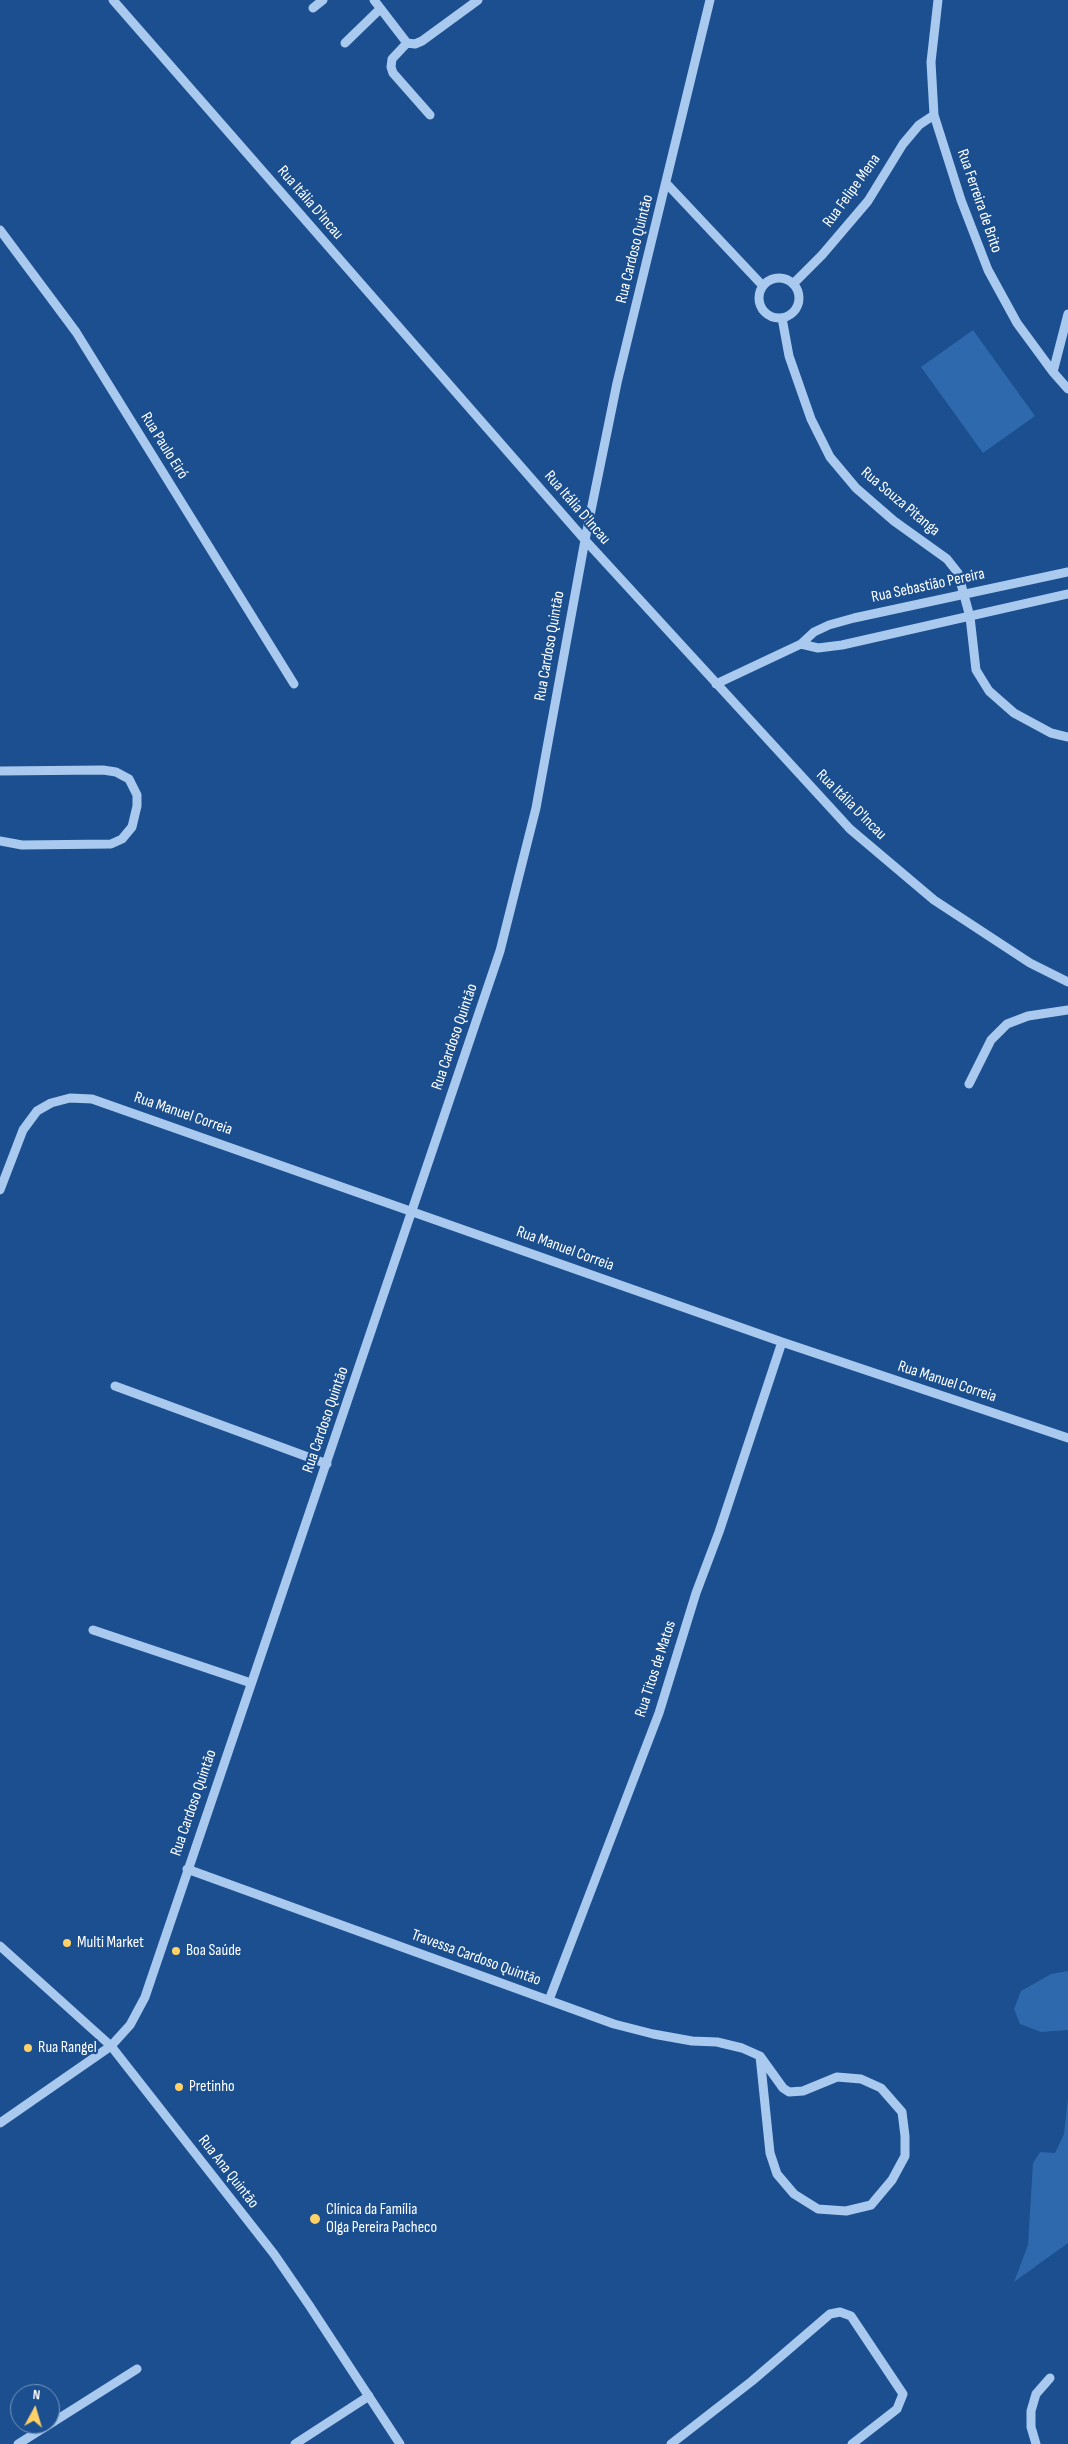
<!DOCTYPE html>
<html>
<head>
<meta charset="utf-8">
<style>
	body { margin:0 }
	#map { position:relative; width:1068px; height:2444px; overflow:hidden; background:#1b4f8f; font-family:"Sofia Sans Condensed",sans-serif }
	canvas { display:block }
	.north { position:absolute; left:10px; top:2384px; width:50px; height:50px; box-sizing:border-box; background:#1b4f8f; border:1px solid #7695bc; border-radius:50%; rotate:6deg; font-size:14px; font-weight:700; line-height:20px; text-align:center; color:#fff }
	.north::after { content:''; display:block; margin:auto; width:18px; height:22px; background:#ffd166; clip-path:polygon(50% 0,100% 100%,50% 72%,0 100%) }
</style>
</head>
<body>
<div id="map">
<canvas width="1068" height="2444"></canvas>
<div class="north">N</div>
</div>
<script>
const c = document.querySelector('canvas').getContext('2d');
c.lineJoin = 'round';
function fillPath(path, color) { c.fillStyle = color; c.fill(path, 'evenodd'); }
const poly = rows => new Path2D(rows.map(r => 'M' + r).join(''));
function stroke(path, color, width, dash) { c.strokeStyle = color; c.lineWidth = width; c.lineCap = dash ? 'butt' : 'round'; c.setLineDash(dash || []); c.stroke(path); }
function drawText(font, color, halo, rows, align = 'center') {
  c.font = font + ' "Sofia Sans Condensed",sans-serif'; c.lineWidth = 4.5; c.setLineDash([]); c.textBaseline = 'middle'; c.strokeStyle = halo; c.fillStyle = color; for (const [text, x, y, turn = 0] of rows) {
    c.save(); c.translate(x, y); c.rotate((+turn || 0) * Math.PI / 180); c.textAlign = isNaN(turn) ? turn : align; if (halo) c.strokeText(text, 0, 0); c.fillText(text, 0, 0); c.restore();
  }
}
const green = poly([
	[973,330,1035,416,983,453,921,367],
	[1068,1971,1068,2030,1041,2032,1020,2024,1014,2009,1021,1991,1051,1974],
	[1068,2097,1068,2243,1014,2282,1028,2245,1033,2163,1040,2152,1055,2153,1064,2134]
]);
const minor = poly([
	[113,0,585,540,850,829,934,900,1030,963,1068,982],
	[374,0,407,43,415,44,422,41,478,0],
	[938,0,931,62,934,115,961,200,988,270,1017,323,1053,372,1068,389],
	[313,8,323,0],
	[345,43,380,9],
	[407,43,392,59,391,67,393,73,430,115],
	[666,183,763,286],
	[0,230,76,332,294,684],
	'759 298a20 20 0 1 1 40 0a20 20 0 1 1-40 0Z',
	[793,284,822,255,868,201,903,144,919,125,934,115],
	[782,318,789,356,811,419,830,457,856,488,894,521,947,559,958,573,970,617,976,670,989,691,1014,713,1051,733,1068,737],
	[1053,372,1068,314],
	[801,644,818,648,842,645,1068,594],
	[716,684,801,644,814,632,829,625,854,618,1068,572],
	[0,771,103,770,116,772,129,779,137,795,137,806,132,827,122,839,111,844,22,845,0,841],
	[969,1084,991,1040,1007,1024,1028,1016,1068,1010],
	[0,1190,23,1130,37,1111,51,1103,70,1098,92,1099,782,1342,1068,1438],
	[115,1386,327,1464],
	[93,1630,251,1683],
	[187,1869,614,2024,653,2034,692,2041,717,2042,742,2048,760,2056,783,2088,789,2092,803,2091,837,2077,861,2079,881,2088,902,2112,905,2136,905,2156,892,2180,871,2205,846,2211,818,2209,794,2194,777,2174,770,2153,760,2056],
	[0,1946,111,2046,274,2254,309,2305,400,2444],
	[549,2000,659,1713,696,1593,719,1532,782,1342],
	[0,2123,111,2046,130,2025,145,1997,500,951,536,808,585,540,617,383,710,0],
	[50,2424,137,2369],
	[18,2444,50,2424],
	[295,2444,369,2396],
	[671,2444,752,2381,830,2314,840,2312,851,2316,903,2394,897,2409,852,2444],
	[1036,2444,1031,2427,1031,2411,1036,2394,1050,2378]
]);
const markers = [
	[67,1943,5,"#ffd166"],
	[176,1951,5,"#ffd166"],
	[28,2048,5,"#ffd166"],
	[179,2087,5,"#ffd166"],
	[315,2219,6,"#ffd166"]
];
const streetNames = [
	["Rua Felipe Mena",852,191,-54],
	["Rua Ferreira de Brito",979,201,71],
	["Rua Itália D'Incau",310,203,49],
	["Rua Cardoso Quintão",635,249,-76],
	["Rua Paulo Eiró",164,446,58],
	["Rua Souza Pitanga",900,502,40],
	["Rua Itália D'Incau",577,508,49],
	["Rua Sebastião Pereira",928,586,-12],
	["Rua Cardoso Quintão",550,646,-80],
	["Rua Itália D'Incau",851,805,45],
	["Rua Cardoso Quintão",455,1037,-71],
	["Rua Manuel Correia",183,1114,19],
	["Rua Manuel Correia",565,1249,20],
	["Rua Manuel Correia",947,1382,18],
	["Rua Cardoso Quintão",326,1420,-71],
	["Rua Titos de Matos",656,1669,-72],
	["Rua Cardoso Quintão",194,1803,-71],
	["Travessa Cardoso Quintão",476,1958,20],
	["Rua Ana Quintão",228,2172,52]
];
const poiNames = [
	["Multi Market",77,1943],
	["Boa Saúde",186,1951],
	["Rua Rangel",38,2048],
	["Pretinho",189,2087],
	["Clínica da Família",326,2210],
	["Olga Pereira Pacheco",326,2228]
];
fillPath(green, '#2e69ad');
stroke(minor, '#a9c9ee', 9);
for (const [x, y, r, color] of markers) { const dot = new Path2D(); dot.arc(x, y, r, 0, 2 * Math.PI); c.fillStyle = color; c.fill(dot); stroke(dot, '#1b4f8f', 2); }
drawText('16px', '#fff', '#1b4f8f', streetNames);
drawText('16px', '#fff', '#1b4f8f', poiNames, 'left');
</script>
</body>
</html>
